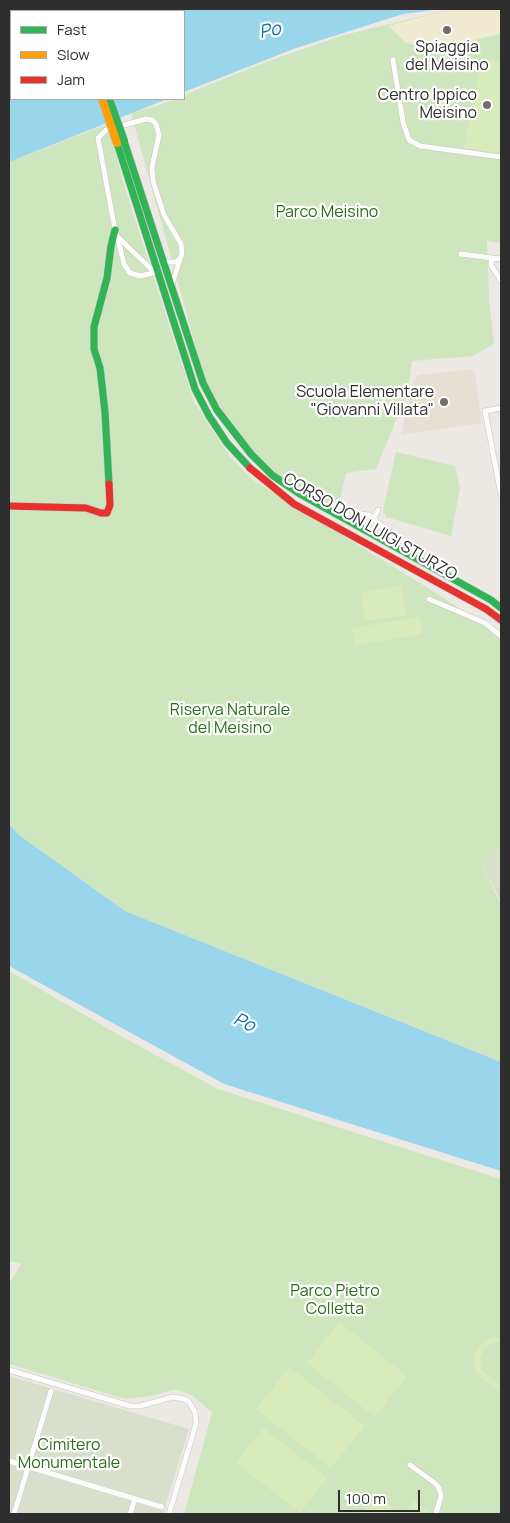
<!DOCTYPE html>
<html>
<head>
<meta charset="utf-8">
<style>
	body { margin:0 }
	#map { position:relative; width:510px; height:1523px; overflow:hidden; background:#ece8e4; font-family:Manrope,sans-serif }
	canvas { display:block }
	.frame { position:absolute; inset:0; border:10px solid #2e2e2e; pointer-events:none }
	.legend { position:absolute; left:10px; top:10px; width:175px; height:90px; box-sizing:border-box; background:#fff; border:1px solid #ababab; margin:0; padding:6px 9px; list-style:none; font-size:15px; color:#2e2e2e }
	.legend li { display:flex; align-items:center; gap:10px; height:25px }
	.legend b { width:25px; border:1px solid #ababab }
	.scale { position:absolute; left:338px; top:1490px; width:82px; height:22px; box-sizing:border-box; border:2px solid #2e2e2e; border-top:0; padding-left:6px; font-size:15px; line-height:18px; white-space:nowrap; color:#2e2e2e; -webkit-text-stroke:4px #fff; paint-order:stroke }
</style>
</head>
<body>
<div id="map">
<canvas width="510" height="1523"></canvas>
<div class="frame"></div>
<ul class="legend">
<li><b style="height:6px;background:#30b455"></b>Fast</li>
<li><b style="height:6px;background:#ff9f0a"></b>Slow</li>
<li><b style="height:6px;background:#e5322d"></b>Jam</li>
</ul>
<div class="scale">100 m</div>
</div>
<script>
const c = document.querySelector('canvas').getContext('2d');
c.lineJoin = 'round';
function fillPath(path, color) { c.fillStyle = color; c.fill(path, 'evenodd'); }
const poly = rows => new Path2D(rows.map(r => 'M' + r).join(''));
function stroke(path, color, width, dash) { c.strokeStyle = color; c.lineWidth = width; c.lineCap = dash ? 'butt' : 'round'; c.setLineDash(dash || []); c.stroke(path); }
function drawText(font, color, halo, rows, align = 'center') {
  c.font = font + ' Manrope,sans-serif'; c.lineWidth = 4.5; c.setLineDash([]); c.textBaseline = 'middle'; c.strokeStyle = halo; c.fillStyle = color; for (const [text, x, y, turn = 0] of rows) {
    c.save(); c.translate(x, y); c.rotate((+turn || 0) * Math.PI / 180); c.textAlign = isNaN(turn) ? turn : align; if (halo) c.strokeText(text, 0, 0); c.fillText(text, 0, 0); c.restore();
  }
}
const education = poly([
	[474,369,482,423,401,435,414,381,419,375]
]);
const green = poly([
	[452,9,501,9,501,243,487,241,489,299,494,344,473,356,412,361,408,391,376,469,346,473,338,509,312,498,288,482,267,465,248,447,230,424,205,380,131,113,157,106,175,99,184,99,184,95,206,86,274,59,344,35],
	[108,124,124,185,194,402,230,457,253,480,447,600,501,638,501,850,480,861,501,905,501,1062,125,911,19,835,9,824,9,162],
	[396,452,455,466,460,488,451,536,386,517,383,510],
	[9,971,119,1035,218,1089,501,1179,501,1514,184,1514,212,1413,193,1396,176,1389,151,1396,125,1399,9,1364,9,1284,21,1264,9,1261]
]);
const sand = poly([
	[452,9,501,9,501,34,450,45,419,46,406,43,389,26]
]);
const cemetery = poly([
	[501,850,501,902,480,861],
	[9,1376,189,1429,163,1514,9,1514]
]);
const pitch = poly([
	[482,58,501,61,501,154,464,148],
	[402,585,406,615,365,621,361,592],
	[419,617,422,634,355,645,352,628],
	[339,1322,407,1376,375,1417,307,1363],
	[497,1337,501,1338,501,1343,493,1343,488,1345,484,1349,480,1359,482,1370,501,1386,501,1393,482,1378,477,1372,474,1364,474,1356,477,1349,482,1343,489,1339],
	[289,1367,365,1426,331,1468,256,1409],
	[263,1428,327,1478,300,1513,236,1463],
	[376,1495,401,1514,361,1514],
	[414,1501,430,1513,429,1514,404,1514]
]);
const water = poly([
	[9,9,441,9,403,14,296,48,184,92,184,11,11,11,11,99,167,99,9,162],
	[9,824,19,835,125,911,501,1062,501,1171,224,1084,9,966]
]);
const street = poly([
	[393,60,403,122,409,140,420,146,501,157],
	[115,230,98,138,106,130,146,119,152,120,156,124,159,135,152,167,153,181,164,215,181,244,182,254,180,259],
	[117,235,124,264,130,273,140,276,157,272],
	[119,238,151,269,157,272],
	[461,254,492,258],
	[501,259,492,258,491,265,501,281],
	[165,262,176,262,180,259,172,285],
	[501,408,485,411,501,495],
	[356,511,358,514,369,515,385,529,399,537,406,545,409,554],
	[374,518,378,510],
	[429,599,485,623,501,636],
	[9,1370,130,1406,140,1406,173,1397,184,1399,189,1402,195,1412,196,1424,169,1514],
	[9,1461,162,1507],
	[410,1465,436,1484,439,1488,441,1496,436,1514],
	[14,1514,51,1391],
	[130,1514,135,1499]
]);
const fast = poly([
	[75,9,75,11],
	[81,9,82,11],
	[124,141,203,383,217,410,251,454,272,475,300,494,491,600,501,608],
	[117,143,195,389,209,416,227,443,250,468],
	[109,484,105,412,100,368,94,349,94,327,107,278,111,246,115,230]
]);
const jam = poly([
	[250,468,294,504,486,609,501,620],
	[9,506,86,508,101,513,107,513,110,505,109,484]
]);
const fastBridge = poly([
	[109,99,124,141]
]);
const slowBridge = poly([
	[102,99,117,143]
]);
const markers = [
	[447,30,5,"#706f6e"],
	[487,105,5,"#706f6e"],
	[444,402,5,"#706f6e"]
];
const poiNames = [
	["Spiaggia",447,48,"center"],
	["del Meisino",447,66,"center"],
	["Centro Ippico",477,96],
	["Meisino",477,114],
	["Scuola Elementare",434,393],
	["\"Giovanni Villata\"",434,411]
];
const parkNames = [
	["Parco Meisino",327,213],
	["Riserva Naturale",230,711],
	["del Meisino",230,729],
	["Parco Pietro",335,1292],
	["Colletta",335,1310],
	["Cimitero",69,1446],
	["Monumentale",69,1464]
];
const streetNames = [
	["CORSO DON LUIGI STURZO",370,527,30]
];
const waterNames = [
	["Po",270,31,-12],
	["Po",244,1023,24]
];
fillPath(education, '#e6e0d3');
fillPath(green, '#cee6be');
fillPath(sand, '#f0ead3');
fillPath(cemetery, '#d8e0cc');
fillPath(pitch, '#d9eabb');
fillPath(water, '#99d6ec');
stroke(street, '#c5c4c5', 6);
stroke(fast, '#c5c4c5', 8);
stroke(jam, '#c5c4c5', 8);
stroke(street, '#fcfcfb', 5);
stroke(fast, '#30b455', 7);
stroke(jam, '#e5322d', 7);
stroke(fastBridge, '#c6c5c4', 9, []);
stroke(slowBridge, '#c6c5c4', 9, []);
stroke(fastBridge, '#30b455', 8);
stroke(slowBridge, '#ff9f0a', 8);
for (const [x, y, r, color] of markers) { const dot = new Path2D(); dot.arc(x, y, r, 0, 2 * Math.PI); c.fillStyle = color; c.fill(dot); stroke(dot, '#fff', 2); }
drawText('16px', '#2e2e2e', '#fff', poiNames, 'right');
drawText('16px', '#2c6e1b', '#fff', parkNames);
drawText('16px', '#2e2e2e', '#fff', streetNames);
drawText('italic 18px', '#0d6fa3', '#fff', waterNames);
</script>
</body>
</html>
